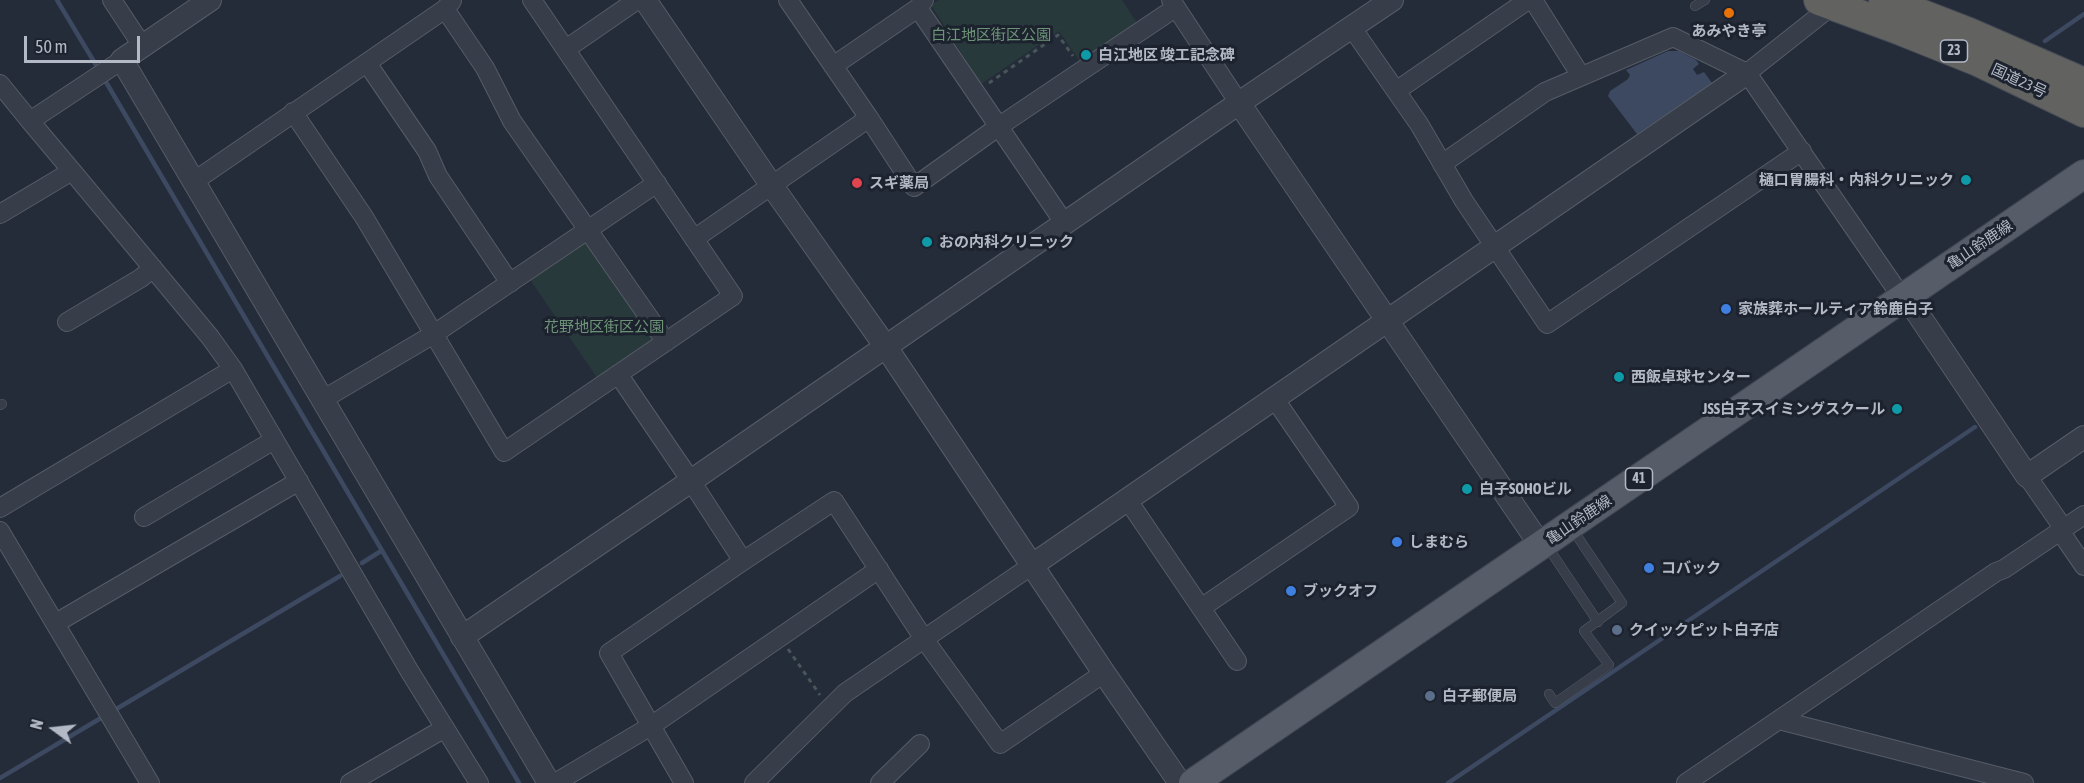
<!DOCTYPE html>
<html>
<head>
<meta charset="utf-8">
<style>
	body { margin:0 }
	#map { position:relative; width:2084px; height:783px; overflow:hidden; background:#252c39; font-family:"Asap Condensed",sans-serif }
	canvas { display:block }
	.north { position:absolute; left:24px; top:699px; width:60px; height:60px; -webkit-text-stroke:4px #1d232e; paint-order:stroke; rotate:285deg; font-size:16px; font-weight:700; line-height:24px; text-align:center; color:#b3b9c5 }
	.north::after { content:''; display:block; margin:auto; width:21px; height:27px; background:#b3b9c5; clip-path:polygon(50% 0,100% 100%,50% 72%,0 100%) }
	.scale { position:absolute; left:24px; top:36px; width:116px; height:27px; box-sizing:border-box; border:3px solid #b3b9c5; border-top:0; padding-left:8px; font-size:18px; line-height:21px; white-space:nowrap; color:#b3b9c5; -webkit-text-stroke:4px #1d232e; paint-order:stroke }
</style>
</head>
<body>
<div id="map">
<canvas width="2084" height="783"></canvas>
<div class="north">N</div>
<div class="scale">50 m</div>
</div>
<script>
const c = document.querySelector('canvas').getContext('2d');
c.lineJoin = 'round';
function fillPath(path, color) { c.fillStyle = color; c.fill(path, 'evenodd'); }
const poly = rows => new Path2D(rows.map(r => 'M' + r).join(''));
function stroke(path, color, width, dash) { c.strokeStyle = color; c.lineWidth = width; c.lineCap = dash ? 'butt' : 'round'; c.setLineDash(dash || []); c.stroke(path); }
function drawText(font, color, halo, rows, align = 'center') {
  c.font = font + ' "Asap Condensed","Noto Sans JP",sans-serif'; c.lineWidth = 6; c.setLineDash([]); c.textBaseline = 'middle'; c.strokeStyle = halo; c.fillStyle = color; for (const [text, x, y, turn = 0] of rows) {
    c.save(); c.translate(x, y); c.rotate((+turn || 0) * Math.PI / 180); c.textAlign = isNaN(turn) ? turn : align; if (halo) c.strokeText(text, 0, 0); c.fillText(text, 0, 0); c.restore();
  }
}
const green = poly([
	[939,0,1122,0,1137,23,1081,63,1059,31,981,84,931,5],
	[581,243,589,245,652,335,651,343,598,379,529,278]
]);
const water = poly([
	[1668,51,1679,51,1696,60,1699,64,1693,69,1697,75,1704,72,1712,83,1637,134,1608,96,1610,91,1628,79,1630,75,1626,70]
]);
const stream = poly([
	[57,0,99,70],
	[2045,41,2084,14],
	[103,77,519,783],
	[362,563,381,551],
	[113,711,340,576],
	[0,778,106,715],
	[1448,783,1975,427]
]);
const path = poly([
	[989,83,1058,35,1073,56],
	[788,649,820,695]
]);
const service = poly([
	[1695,6,1705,0],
	[0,405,2,404],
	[1547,546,1598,622],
	[1549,694,1555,703,1609,665,1584,631,1622,603,1571,527]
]);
const minor = poly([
	[112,0,143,47],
	[1171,0,1239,103],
	[1533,0,1581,76],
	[918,8,1065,224],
	[445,9,485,68,512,121,666,342],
	[1352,28,1419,124,1464,201,1547,324,1802,151],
	[566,49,637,0],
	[367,63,427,151,438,176,510,283],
	[833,66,918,8,924,0],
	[1747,73,1833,5],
	[0,84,30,121,122,60],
	[1396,91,1528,0],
	[293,112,364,217,504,452,733,296,532,0],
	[869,118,914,187,998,127,1175,8],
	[30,121,72,171],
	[1442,164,1545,92,1673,37,1747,73,1903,299],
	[193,182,445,9,452,1],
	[0,214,72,171,210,337,233,369,410,672,479,783],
	[694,239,869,118,788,0],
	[67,322,141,278,153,268],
	[618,374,691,481,743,561],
	[322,400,434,334,657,183],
	[2027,476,2064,529],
	[1127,499,1201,608,1349,507,1274,398],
	[0,508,233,369],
	[144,517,274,440],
	[0,531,150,783],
	[2060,531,2084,566],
	[1201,608,1237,661],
	[56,623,299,481],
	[1779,720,2024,783],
	[350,783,445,728],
	[555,783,651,726,879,569],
	[684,783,609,653,743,561,834,501,924,639,1000,744,1104,673],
	[754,783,845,693,1031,566],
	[880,783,920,744],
	[1686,783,1996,572,2004,569,2084,515]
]);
const tertiary = poly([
	[210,0,122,60,549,783],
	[645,0,772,186,886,347,1104,673,1180,783],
	[1239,103,1541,546],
	[1906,296,2027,476,2084,437],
	[1031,566,1747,73],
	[462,637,691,481,1239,103,1392,0]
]);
const primary = poly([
	[1193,783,2084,174]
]);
const trunk = poly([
	[1819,0,1898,29,1978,61,2084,112],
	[1884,0,1969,33,2084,83]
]);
const markers = [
	[1729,13,6,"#e8710a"],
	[1086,55,6,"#0f9aa8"],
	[1966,180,6,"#0f9aa8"],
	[857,183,6,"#e0444e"],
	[927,242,6,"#0f9aa8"],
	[1726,309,6,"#3f7fe0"],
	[1619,377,6,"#0f9aa8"],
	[1897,409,6,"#0f9aa8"],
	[1467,489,6,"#0f9aa8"],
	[1397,542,6,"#3f7fe0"],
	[1649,568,6,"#3f7fe0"],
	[1291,591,6,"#3f7fe0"],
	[1617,630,6,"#5c6f8a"],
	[1430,696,6,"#5c6f8a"]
];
const shields = [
	[1954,51,27],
	[1639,479,27]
];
const shieldNames = [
	["23",1954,51],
	["41",1639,479]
];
const poiNames = [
	["あみやき亭",1729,31,"center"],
	["白江地区 竣工記念碑",1098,55],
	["樋口胃腸科・内科クリニック",1954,180,"right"],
	["スギ薬局",869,183],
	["おの内科クリニック",939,242],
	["家族葬ホールティア鈴鹿白子",1738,309],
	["西飯卓球センター",1631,377],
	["JSS白子スイミングスクール",1885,409,"right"],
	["白子SOHOビル",1479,489],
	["しまむら",1409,542],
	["コバック",1661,568],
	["ブックオフ",1303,591],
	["クイックピット白子店",1629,630],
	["白子郵便局",1442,696]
];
const parkNames = [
	["白江地区街区公園",991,35],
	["花野地区街区公園",604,327]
];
const streetNames = [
	["国道23号",2019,81,25],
	["亀山鈴鹿線",1980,245,-34],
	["亀山鈴鹿線",1579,520,-34]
];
fillPath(green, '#28393b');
fillPath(water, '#3c4961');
stroke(stream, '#3c4961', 4.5);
stroke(service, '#565c67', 10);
stroke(minor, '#565c67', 20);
stroke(tertiary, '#565c67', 24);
stroke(primary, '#414752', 30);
stroke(trunk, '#434954', 32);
stroke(path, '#465659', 3, [4.5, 4.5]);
stroke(service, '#383e49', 9);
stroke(minor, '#383e49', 18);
stroke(tertiary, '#383e49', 22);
stroke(primary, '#565d69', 28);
stroke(trunk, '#626260', 30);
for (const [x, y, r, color] of markers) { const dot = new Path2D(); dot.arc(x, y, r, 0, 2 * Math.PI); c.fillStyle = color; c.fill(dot); stroke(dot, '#1d232e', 2); }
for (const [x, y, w] of shields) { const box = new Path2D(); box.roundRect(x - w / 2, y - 11, w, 22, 4.5); c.fillStyle = '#1d232e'; c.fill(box); stroke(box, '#b3b9c5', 1.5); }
drawText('bold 14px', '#b3b9c5', null, shieldNames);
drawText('bold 15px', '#b3b9c5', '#1d232e', poiNames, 'left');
drawText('15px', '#6d9478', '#1d232e', parkNames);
drawText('15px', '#b3b9c5', '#1d232e', streetNames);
</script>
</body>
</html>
